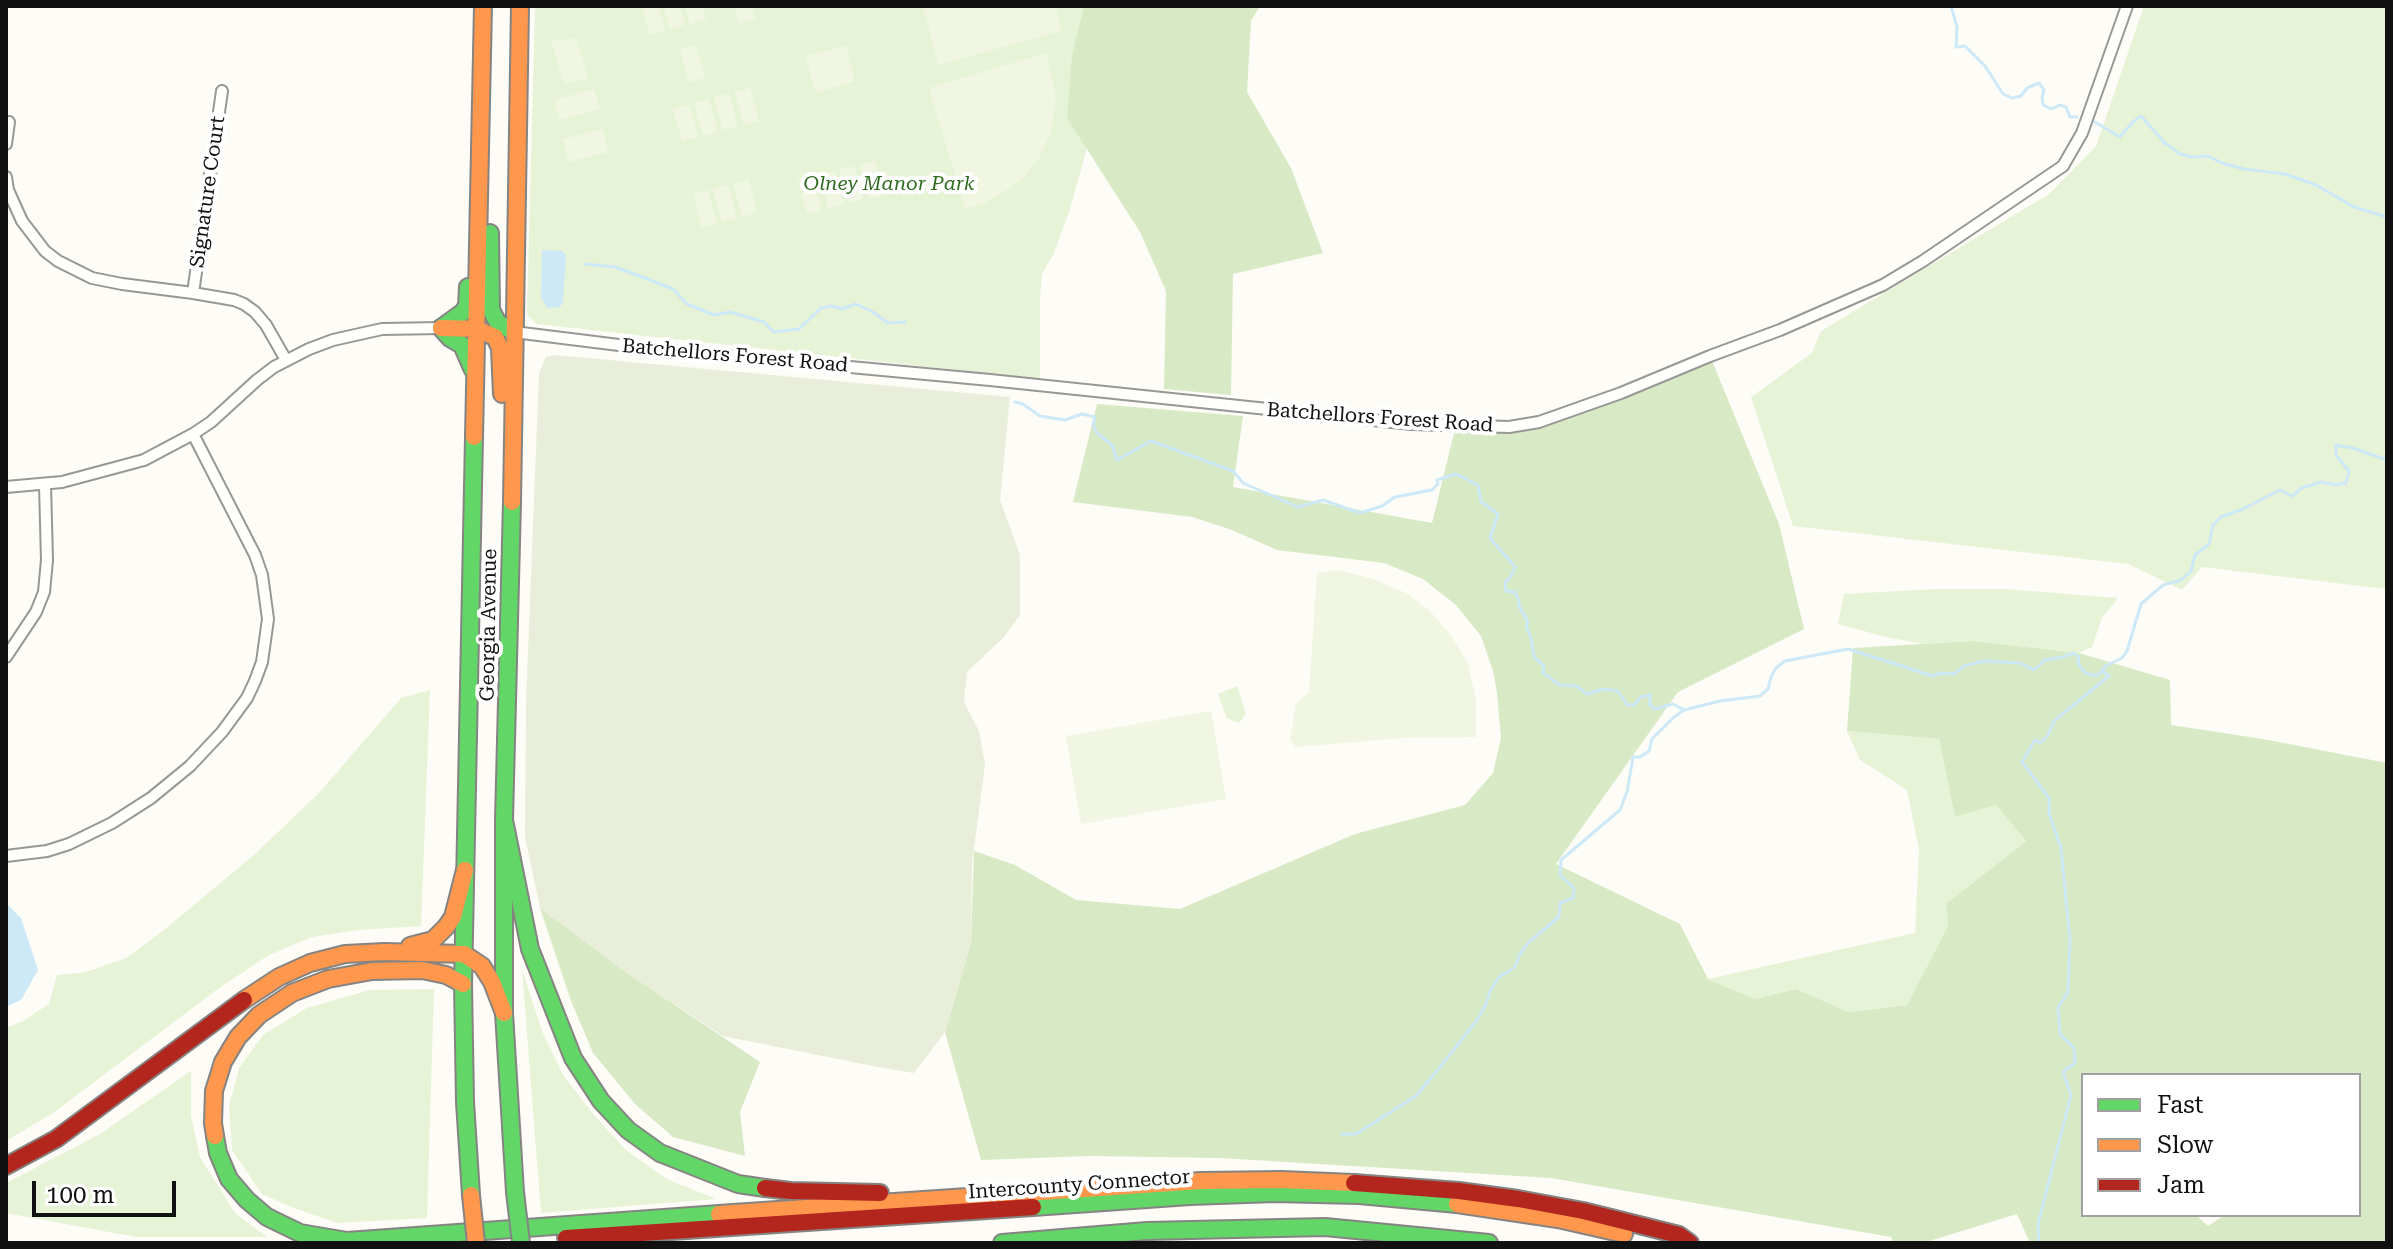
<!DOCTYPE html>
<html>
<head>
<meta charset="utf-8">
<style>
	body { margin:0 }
	#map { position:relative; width:2393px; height:1249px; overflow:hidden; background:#fdfcf7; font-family:"Roboto Serif",serif }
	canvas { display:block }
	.frame { position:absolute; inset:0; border:8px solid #111; pointer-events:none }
	.legend { position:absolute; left:2081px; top:1073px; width:280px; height:144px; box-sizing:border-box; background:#fff; border:2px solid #a0a0a0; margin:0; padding:10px 14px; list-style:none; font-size:24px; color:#111 }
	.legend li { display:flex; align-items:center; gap:16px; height:40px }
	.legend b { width:40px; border:2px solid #a0a0a0 }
	.scale { position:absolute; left:32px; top:1181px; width:144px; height:36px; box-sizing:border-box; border:4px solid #111; border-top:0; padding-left:10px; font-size:24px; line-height:28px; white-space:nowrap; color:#111; -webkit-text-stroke:6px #fff; paint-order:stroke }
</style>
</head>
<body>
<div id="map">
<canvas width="2393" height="1249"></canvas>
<div class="frame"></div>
<ul class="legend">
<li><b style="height:10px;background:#63d668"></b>Fast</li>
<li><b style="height:10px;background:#ff974d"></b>Slow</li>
<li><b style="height:10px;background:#b3261e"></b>Jam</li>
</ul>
<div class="scale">100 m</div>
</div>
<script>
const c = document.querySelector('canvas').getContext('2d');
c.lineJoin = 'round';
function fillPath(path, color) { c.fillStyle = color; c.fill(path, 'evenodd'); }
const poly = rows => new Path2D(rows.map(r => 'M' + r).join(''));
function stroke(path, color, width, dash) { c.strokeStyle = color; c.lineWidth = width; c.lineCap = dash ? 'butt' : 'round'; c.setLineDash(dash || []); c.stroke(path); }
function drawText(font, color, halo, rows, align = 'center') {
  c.font = font + ' "Roboto Serif",serif'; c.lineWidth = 8; c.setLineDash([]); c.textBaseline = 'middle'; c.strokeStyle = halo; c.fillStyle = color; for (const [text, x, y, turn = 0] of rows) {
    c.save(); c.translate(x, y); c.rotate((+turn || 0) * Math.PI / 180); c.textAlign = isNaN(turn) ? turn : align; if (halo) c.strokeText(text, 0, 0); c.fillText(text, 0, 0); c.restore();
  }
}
const green = poly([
	[535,6,1127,6,1069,212,1054,253,1042,274,1040,299,1040,379,536,324,527,314],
	[2144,6,2387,6,2387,447,2384,451,2387,461,2386,589,2202,567,2182,590,2128,564,1793,526,1751,397,1812,353,1821,331,2049,194,2096,146],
	[1937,589,2005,589,2118,598,2102,618,2092,647,2079,653,1974,641,1924,644,1886,637,1838,624,1844,594],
	[1237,686,1246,714,1239,723,1227,718,1218,694],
	[430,690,421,926,359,930,312,937,269,955,219,988,53,1113,6,1141,6,1028,23,1021,49,1004,57,975,86,972,126,958,164,930,255,854,319,793,401,698],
	[1847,731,1939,739,1955,817,1996,805,2026,841,1946,904,1948,926,1907,1005,1849,1012,1796,989,1755,999,1708,979,1915,933,1919,850,1907,790,1860,760],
	[522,969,542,1031,563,1075,593,1114,626,1150,667,1179,716,1199,541,1213],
	[434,989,427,1218,337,1223,294,1208,262,1194,232,1150,229,1106,239,1068,263,1035,307,1008,370,990],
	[191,1071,191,1116,200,1157,235,1213,267,1237,136,1237,6,1213,6,1183,100,1134]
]);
const forest = poly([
	[1084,6,1260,6,1251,21,1247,92,1291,168,1323,253,1233,274,1231,395,1164,389,1166,291,1140,232,1067,118,1072,56],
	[1710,356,1779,524,1804,629,1678,692,1556,864,1680,924,1708,979,1755,999,1796,989,1849,1012,1907,1005,1948,926,1946,904,2026,841,1996,805,1955,817,1939,739,1847,731,1853,648,1974,641,2079,653,2170,680,2171,725,2263,739,2387,763,2387,1243,2030,1243,2017,1214,1923,1243,1894,1243,1891,1237,1551,1178,1220,1158,1090,1156,981,1160,945,1032,971,942,974,851,1015,865,1076,900,1180,909,1355,834,1465,805,1493,773,1501,738,1497,693,1493,671,1481,636,1456,605,1423,579,1384,563,1277,550,1232,530,1192,517,1073,502,1097,404,1243,416,1233,487,1432,523,1456,425,1539,422],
	[2083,1075,2359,1075,2359,1215,2225,1215,2208,1226,2196,1215,2083,1215],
	[540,908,626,972,760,1062,740,1112,745,1156,673,1137,635,1104,593,1053,571,1001]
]);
const cemetery = poly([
	[555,355,1010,397,1000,500,1020,555,1020,615,1004,637,967,672,964,702,979,731,985,765,972,864,971,942,945,1032,914,1073,888,1069,723,1036,626,972,540,908,525,837,526,702,539,373,546,357]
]);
const pitch = poly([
	[642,6,658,6,665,30,650,35],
	[664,6,680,6,685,25,670,29],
	[685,6,702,6,706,19,690,24],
	[735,6,751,6,755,19,739,23],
	[923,6,1056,6,1061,31,938,65],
	[576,38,588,79,564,83,551,41],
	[696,45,705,78,689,82,680,49],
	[846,46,855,81,816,93,805,56],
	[1046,53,1056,96,1051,131,1038,160,1023,178,1007,190,984,203,965,209,929,88],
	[750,88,759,121,744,125,735,92],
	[594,89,600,109,559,120,554,100],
	[729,93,738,126,723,130,714,98],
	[709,99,718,132,703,136,694,103],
	[689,105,698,137,682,141,673,109],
	[603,129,608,152,568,162,563,139],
	[875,161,884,194,869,199,860,165],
	[854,166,863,199,848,203,839,170],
	[835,171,844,204,828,208,820,175],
	[813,177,822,210,807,214,798,181],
	[749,180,757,212,742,217,733,184],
	[728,185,737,218,722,222,713,189],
	[708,190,717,223,702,228,693,194],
	[1338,570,1373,579,1406,593,1429,610,1450,634,1468,663,1476,701,1476,737,1403,738,1296,747,1290,740,1296,703,1309,692,1317,573],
	[1211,711,1226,799,1081,824,1066,736]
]);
const water = poly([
	[542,250,562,251,566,255,563,302,560,307,547,308,541,297],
	[6,903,21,918,38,970,21,1000,6,1007]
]);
const stream = poly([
	[1951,6,1957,27,1956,47,1965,46,1985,66,2003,94,2012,98,2021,96,2027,88,2039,83,2044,90,2042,98,2043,105,2051,109,2060,105,2066,107,2070,117,2077,117],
	[2095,122,2120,137,2133,122,2141,116,2165,143,2180,154,2192,157,2208,156,2222,163,2244,169,2285,174,2316,185,2354,207,2387,217],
	[585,264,615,267,645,278,673,289,687,304,714,315,730,312,764,322,774,332,799,329,821,308,832,306,842,309,856,304,873,312,888,323,905,322],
	[1015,402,1023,404,1040,416,1065,420,1082,414,1095,417,1093,425,1097,433,1112,445,1117,460,1151,441,1233,471,1243,483,1298,507,1323,500,1360,513,1382,506,1395,497,1432,490,1438,484,1437,480,1456,474,1478,485,1481,502,1498,514,1490,538,1515,567,1510,578,1505,582,1506,591,1515,592,1519,601,1519,606,1528,622,1526,625,1531,639,1534,657,1544,666,1543,673,1560,685,1576,686,1587,694,1604,689,1618,691,1627,705,1634,705,1641,697,1650,695,1650,705,1655,709,1673,704,1684,710],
	[1342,1134,1356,1134,1416,1096,1440,1067,1477,1020,1486,1004,1491,989,1499,977,1515,967,1520,954,1529,942,1559,917,1560,903,1573,898,1574,888,1560,875,1561,860,1620,810,1627,792,1633,757,1640,757,1649,751,1652,739,1674,717,1684,710,1720,701,1760,696,1768,689,1771,677,1776,668,1785,661,1848,649,1933,676,1941,673,1954,674,1964,666,1984,661,2020,663,2034,670,2045,660,2063,657,2073,653,2079,657,2078,663,2085,673,2096,676,2102,671],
	[2039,1243,2038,1224,2071,1095,2063,1072,2075,1063,2074,1048,2060,1034,2058,1008,2068,992,2070,940,2061,848,2049,813,2049,798,2022,762,2035,740,2040,743,2048,735,2054,721,2109,676,2102,671,2105,666,2122,658,2127,651,2141,604,2163,585,2181,580,2191,571,2195,555,2209,544,2213,525,2221,517,2243,509,2280,490,2292,496,2302,488,2321,482,2336,485,2346,483,2349,471,2336,455,2336,445,2353,448,2387,460]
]);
const street = poly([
	[6,144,9,122],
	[6,177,8,190,22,221,45,251,58,261,92,278,122,284,193,293,234,300,244,304,255,312,266,325,286,360],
	[193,293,222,91],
	[514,332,635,347,990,380,1411,424,1509,427,1539,422,1621,393,1710,356,1780,330,1883,285,1923,261,2063,166,2082,133,2127,6],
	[6,487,62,482,144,460,193,434,211,422,257,380,274,367,309,349,333,340,382,329,441,328],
	[6,657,36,612,44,592,47,560,45,485],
	[6,856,47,851,69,844,112,823,151,798,190,766,222,732,247,698,255,681,262,662,268,619,262,575,255,555,193,434]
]);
const fast = poly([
	[490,233,491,310,498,323,514,332],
	[441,328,463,312,467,306,468,287],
	[441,328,450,338,462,345,473,370],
	[512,502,504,820,504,1013,515,1192],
	[504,820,530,949,573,1058,601,1101,628,1130,660,1153,738,1184,765,1188],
	[215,1136,218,1153,229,1179,247,1200,267,1217,300,1233,347,1241,719,1214],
	[471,1195,465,1102,463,984,474,437],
	[1033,1207,1190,1196,1275,1193,1359,1195,1457,1204],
	[1002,1243,1147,1231,1325,1227,1489,1243]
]);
const slow = poly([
	[441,328,477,329,495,337,500,348,502,394],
	[474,437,483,6],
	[512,502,520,6],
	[410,946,433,940,446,927,453,917,465,870],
	[244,1000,279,977,310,963,345,954,384,952,464,954,482,966,492,982,504,1013],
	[215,1136,213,1123,214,1091,223,1062,238,1037,259,1015,292,993,328,979,372,971,422,970,446,975,463,984],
	[1457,1204,1558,1219,1624,1234],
	[719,1214,1201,1181,1281,1180,1354,1183]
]);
const jam = poly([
	[6,1166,56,1139,244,1000],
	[1354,1183,1459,1191,1518,1199,1583,1211,1679,1235,1690,1243],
	[765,1188,791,1191,880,1193],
	[566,1238,1033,1207]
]);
const fastBridge = poly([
	[515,1192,521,1243]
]);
const slowBridge = poly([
	[471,1195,476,1243]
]);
const parkNames = [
	["Olney Manor Park",889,184]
];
const streetNames = [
	["Signature Court",208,192,-82],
	["Batchellors Forest Road",735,356,5],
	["Batchellors Forest Road",1380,418,4],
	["Georgia Avenue",489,625,-89],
	["Intercounty Connector",1079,1185,-4]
];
fillPath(green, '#e7f3d7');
fillPath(forest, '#d8eac5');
fillPath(cemetery, '#e9eedb');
fillPath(pitch, '#f0f6e1');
fillPath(water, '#cde8f7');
stroke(stream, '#cde8f7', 3);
stroke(street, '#979795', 14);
stroke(fast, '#858482', 20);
stroke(slow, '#858482', 20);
stroke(jam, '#858482', 20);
stroke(street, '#fffffe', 10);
stroke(fast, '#63d668', 16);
stroke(slow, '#ff974d', 16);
stroke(jam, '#b3261e', 16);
stroke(fastBridge, '#858482', 20, []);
stroke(slowBridge, '#858482', 20, []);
stroke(fastBridge, '#63d668', 16);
stroke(slowBridge, '#ff974d', 16);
drawText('italic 20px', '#2f6b1f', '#fff', parkNames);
drawText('20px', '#111', '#fff', streetNames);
</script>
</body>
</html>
